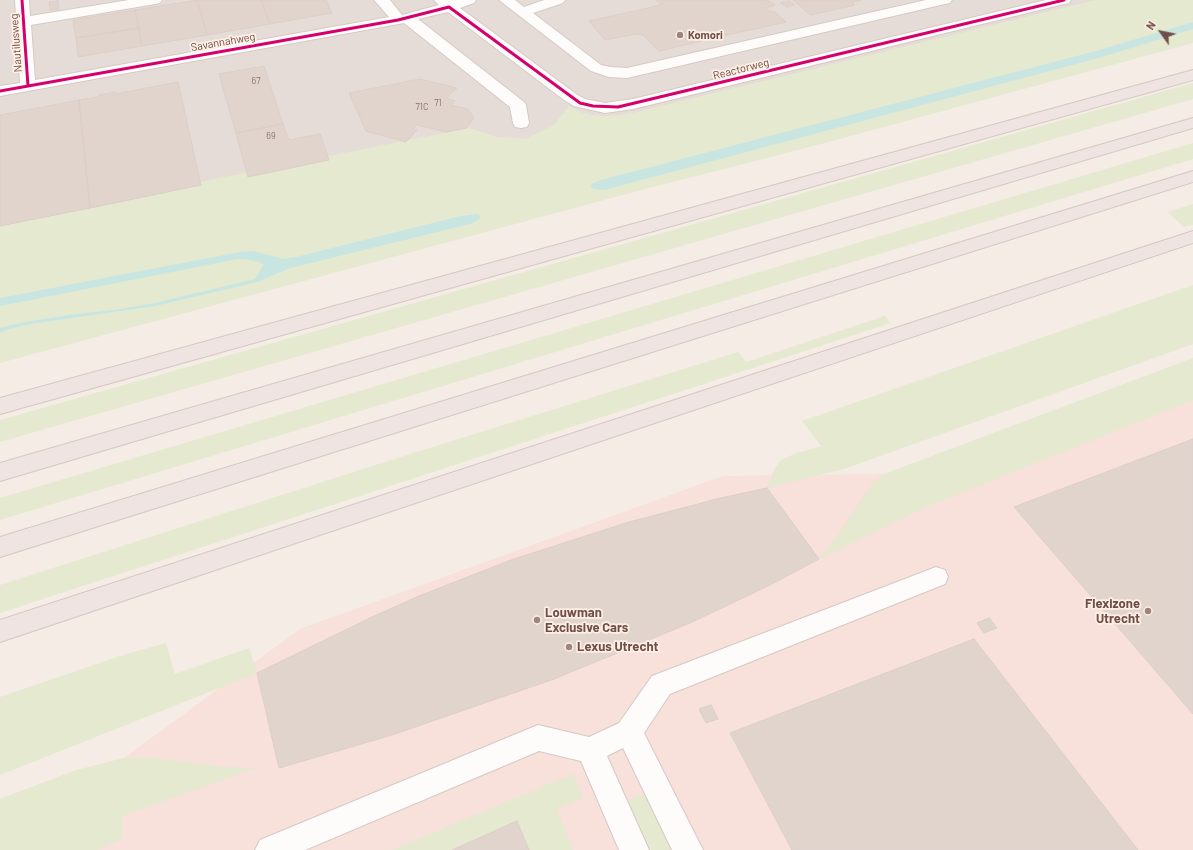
<!DOCTYPE html>
<html>
<head>
<meta charset="utf-8">
<style>
	body { margin:0 }
	#map { position:relative; width:1193px; height:850px; overflow:hidden; background:#f5ece5; font-family:Barlow,sans-serif }
	canvas { display:block }
	.north { position:absolute; left:1141px; top:12px; width:40px; height:40px; -webkit-text-stroke:3px #feefe5; paint-order:stroke; rotate:303deg; font-size:11px; font-weight:700; line-height:16px; text-align:center; color:#6f4f48 }
	.north::after { content:''; display:block; margin:auto; width:14px; height:18px; background:#6f4f48; clip-path:polygon(50% 0,100% 100%,50% 72%,0 100%) }
</style>
</head>
<body>
<div id="map">
<canvas width="1193" height="850"></canvas>
<div class="north">N</div>
</div>
<script>
const c = document.querySelector('canvas').getContext('2d');
c.lineJoin = 'round';
function fillPath(path, color) { c.fillStyle = color; c.fill(path, 'evenodd'); }
const poly = rows => new Path2D(rows.map(r => 'M' + r).join(''));
function stroke(path, color, width, dash) { c.strokeStyle = color; c.lineWidth = width; c.lineCap = dash ? 'butt' : 'round'; c.setLineDash(dash || []); c.stroke(path); }
function drawText(font, color, halo, rows, align = 'center') {
  c.font = font + ' Barlow,sans-serif'; c.lineWidth = 3.5; c.setLineDash([]); c.textBaseline = 'middle'; c.strokeStyle = halo; c.fillStyle = color; for (const [text, x, y, turn = 0] of rows) {
    c.save(); c.translate(x, y); c.rotate((+turn || 0) * Math.PI / 180); c.textAlign = isNaN(turn) ? turn : align; if (halo) c.strokeText(text, 0, 0); c.fillText(text, 0, 0); c.restore();
  }
}
const commercial = poly([
	[1193,358,1193,850,0,850,0,799,77,770,124,758,300,629,723,476,885,474]
]);
const industrial = poly([
	[0,0,1121,0,0,278]
]);
const green = poly([
	[1096,0,1193,0,1193,43,825,143,630,193,0,363,0,222,469,128,497,137,525,139,553,126,569,106,580,112,592,115,608,116,628,114],
	[1193,83,1193,99,0,442,0,420],
	[1193,143,1193,159,0,520,0,498],
	[1193,204,1193,225,1184,227,1168,212],
	[1193,285,1193,344,844,469,767,488,775,468,781,460,794,454,821,446,802,421],
	[885,316,891,323,0,613,0,585,407,455,738,352,746,362],
	[1193,358,1193,400,926,507,819,559,838,535,872,484,884,474],
	[166,643,175,674,249,648,257,673,0,775,0,697,123,655],
	[124,758,153,758,226,767,256,768,122,816,122,839,98,850,0,850,0,799,77,770],
	[573,774,583,798,557,809,573,850,529,850,517,821,452,850,392,850],
	[646,795,656,801,678,850,643,850,627,802,636,796]
]);
const water = poly([
	[1193,22,1193,29,1102,57,604,190,594,189,590,186,593,183,601,180,1096,51],
	[478,214,481,218,470,224,290,268,257,282,155,306,24,325,0,332,0,328,25,322,69,315,121,309,155,303,255,279,264,264,251,260,238,259,0,306,0,298,240,252,254,251,283,259,296,257,461,216]
]);
const building = poly([
	[197,0,261,0,270,24,207,35,197,0],
	[197,0,207,35,142,46,135,10,197,0],
	[261,0,326,0,332,13,270,24,261,0],
	[656,0,767,0,775,5,766,8,769,11,775,12,786,22,709,39,706,37,702,38,703,40,702,41,659,51,643,35,636,34,605,40,589,21,661,5,656,0],
	[793,0,862,0,852,2,855,5,810,15,793,0],
	[58,1,59,9,50,10,49,2,58,1],
	[789,1,795,5,787,7,780,3,789,1],
	[135,10,139,28,76,38,73,20,135,10],
	[139,28,142,46,78,57,76,38,139,28],
	[264,66,283,124,236,133,219,74,264,66],
	[420,79,457,88,447,98,455,101,451,105,468,109,474,118,466,128,447,132,417,125,412,129,417,130,406,142,366,131,349,93,420,79],
	[178,82,201,185,90,208,79,100,99,97,99,95,115,92,115,94,178,82],
	[79,100,90,208,0,226,0,115,79,100],
	[283,124,289,140,320,134,329,160,248,177,236,133,283,124],
	[1193,439,1193,714,1014,507,1193,439],
	[767,488,819,559,770,585,690,623,554,679,392,735,279,768,257,673,370,618,419,596,511,560,629,522,721,498,767,488],
	[989,618,997,628,984,633,977,623,989,618],
	[974,639,1138,850,792,850,730,733,974,639],
	[711,705,718,719,706,723,699,709,711,705],
	[517,821,529,850,452,850,517,821]
]);
const minor = poly([
	[15,0,29,0,30,16,129,0,162,0,160,3,155,4,31,25,35,80,389,17,374,0,390,0,402,15,439,5,434,0,476,0,474,3,460,8,576,94,585,99,605,103,633,99,1046,0,1071,0,1069,3,1064,4,633,109,605,113,574,106,564,100,448,12,418,19,524,102,526,105,529,123,527,127,521,128,515,127,513,123,510,107,404,23,0,96,0,86,20,83,15,0],
	[499,0,515,0,524,7,544,0,565,0,563,3,533,13,601,65,610,67,627,68,926,0,952,0,950,3,945,4,627,78,609,77,591,71,499,0],
	[936,567,945,570,948,577,945,584,670,694,644,733,703,850,672,850,623,748,607,756,649,850,619,850,581,761,539,751,305,850,255,850,260,840,538,725,589,737,619,723,652,676,936,567]
]);
const highway = poly([
	[1193,70,1193,80,0,414,0,398,1193,70],
	[1193,118,1193,128,0,481,0,463,1193,118],
	[1193,171,1193,182,0,557,0,537,1193,171],
	[1193,231,1193,243,0,642,0,620,1193,231]
]);
const cycleway = poly([
	[22,0,28,86],
	[0,91,398,20,449,7,580,103,593,106,618,107,1064,0]
]);
const markers = [
	[680,35,4,"#9e867f"],
	[1148,611,4,"#9e867f"],
	[537,620,4,"#9e867f"],
	[569,647,4,"#9e867f"]
];
const farNumbernames = [
	["67",256,81],
	["71",438,103],
	["71C",422,107],
	["69",271,136]
];
const farPoinames = [
	["Komori",688,35]
];
const farStreetnames = [
	["Savannahweg",223,42,-10],
	["Nautilusweg",16,43,-94],
	["Reactorweg",741,69,-14]
];
const poiNames = [
	["Flexizone",1140,604,"right"],
	["Utrecht",1140,619,"right"],
	["Louwman",545,613],
	["Exclusive Cars",545,628],
	["Lexus Utrecht",577,647]
];
fillPath(commercial, '#f8e0db');
fillPath(industrial, '#e6dcd7');
fillPath(green, '#e4e9d0');
fillPath(water, '#c8e5e2');
fillPath(building, '#e1d4cd');
stroke(building, '#ddcec8', 1);
stroke(minor, '#d5c9c4', 2);
stroke(highway, '#d3c7c3', 2);
fillPath(minor, '#fefcfb');
fillPath(highway, '#efe4e2');
stroke(cycleway, '#d6006c', 3);
for (const [x, y, r, color] of markers) { const dot = new Path2D(); dot.arc(x, y, r, 0, 2 * Math.PI); c.fillStyle = color; c.fill(dot); stroke(dot, '#feefe5', 1.5); }
drawText('9px', '#8d726c', null, farNumbernames);
drawText('bold 11px', '#6f4f48', '#feefe5', farPoinames, 'left');
drawText('11px', '#6f4f48', '#feefe5', farStreetnames);
drawText('bold 13px', '#6f4f48', '#feefe5', poiNames, 'left');
</script>
</body>
</html>
